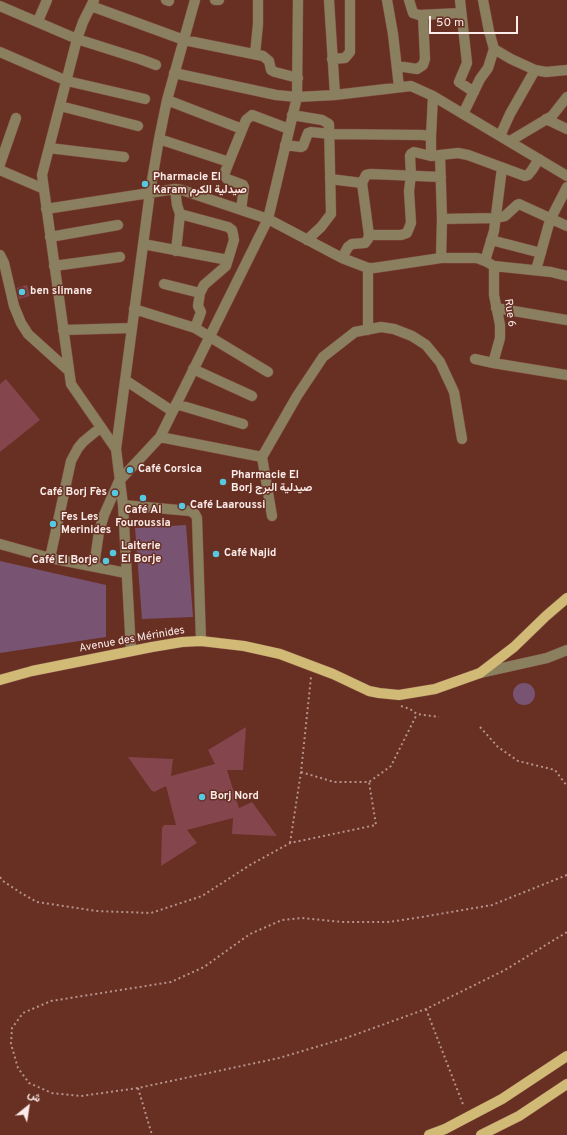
<!DOCTYPE html>
<html>
<head>
<meta charset="utf-8">
<style>
	body { margin:0 }
	#map { position:relative; width:567px; height:1135px; overflow:hidden; background:#682f23; font-family:Overpass,Vazirmatn,sans-serif }
	canvas { display:block }
	.north { position:absolute; left:8px; top:1087px; width:40px; height:40px; -webkit-text-stroke:3px #682f23; paint-order:stroke; rotate:30deg; font-size:11px; font-weight:700; line-height:16px; text-align:center; color:#fbece9 }
	.north::after { content:''; display:block; margin:auto; width:14px; height:18px; background:#fbece9; clip-path:polygon(50% 0,100% 100%,50% 72%,0 100%) }
	.scale { position:absolute; left:429px; top:16px; width:89px; height:18px; box-sizing:border-box; border:2px solid #fbece9; border-top:0; padding-left:5px; font-size:12px; line-height:14px; white-space:nowrap; color:#fbece9; -webkit-text-stroke:3px #682f23; paint-order:stroke }
</style>
</head>
<body>
<div id="map">
<canvas width="567" height="1135"></canvas>
<div class="north">ش</div>
<div class="scale">50 m</div>
</div>
<script>
const c = document.querySelector('canvas').getContext('2d');
c.lineJoin = 'round';
function fillPath(path, color) { c.fillStyle = color; c.fill(path, 'evenodd'); }
const poly = rows => new Path2D(rows.map(r => 'M' + r).join(''));
function stroke(path, color, width, dash) { c.strokeStyle = color; c.lineWidth = width; c.lineCap = dash ? 'butt' : 'round'; c.setLineDash(dash || []); c.stroke(path); }
function drawText(font, color, halo, rows, align = 'center') {
  c.font = font + ' Overpass,Vazirmatn,sans-serif'; c.lineWidth = 3; c.setLineDash([]); c.textBaseline = 'middle'; c.strokeStyle = halo; c.fillStyle = color; for (const [text, x, y, turn = 0] of rows) {
    c.save(); c.translate(x, y); c.rotate((+turn || 0) * Math.PI / 180); c.textAlign = isNaN(turn) ? turn : align; if (halo) c.strokeText(text, 0, 0); c.fillText(text, 0, 0); c.restore();
  }
}
const green = poly([
	[186,525,193,617,142,619,135,528],
	[0,561,106,585,106,637,0,653],
	'513 694a11 11 0 1 1 22 0a11 11 0 1 1-22 0Z'
]);
const building = poly([
	[27,285,30,296,19,299,17,288],
	[6,379,40,420,0,452,0,384],
	[246,727,243,770,227,770,239,808,252,802,277,836,232,834,233,818,187,830,197,843,161,866,162,828,164,825,176,825,166,786,154,792,151,790,128,757,173,759,171,776,215,764,208,750]
]);
const path = poly([
	[401,706,410,709,417,714,439,717],
	[480,727,498,747,518,761,555,770,567,786],
	[301,772,334,782,369,782,391,766,417,714],
	[290,843,301,772,311,677],
	[567,875,492,905,416,918,388,922,343,922,302,918,282,920,250,934,204,967,171,982,51,1001,23,1013,12,1028,11,1044,18,1068,29,1083,52,1093,81,1096,138,1088,279,1058,346,1038,426,1009,505,970,567,932],
	[0,877,3,881,21,893,37,902,96,911,151,913,202,896,250,865,290,843,376,825,369,782],
	[426,1009,464,1107],
	[138,1088,152,1135]
]);
const minor = poly([
	[94,0,83,22,77,39,42,175,71,384,116,449],
	[166,0,169,1],
	[215,0,219,0],
	[329,0,335,95],
	[387,0,393,34,399,87],
	[409,0,413,13,419,15,461,13],
	[460,0,467,63,459,82,474,92],
	[483,0,489,31,494,49,511,59,535,70,546,72,567,70],
	[0,6,77,39,140,59,156,65],
	[91,6,184,40,263,56,269,61,271,70,275,72,298,78],
	[38,21,47,0],
	[0,52,67,81,145,99],
	[255,54,258,24,258,0],
	[332,59,345,58,350,52,350,0],
	[397,66,417,69,423,65,425,59,423,15],
	[174,73,276,95,297,97,335,95,411,86,433,96,567,176],
	[167,100,242,129],
	[60,106,138,126],
	[463,114,480,79,488,68,494,49],
	[292,115,322,120,329,124,331,214,321,227,307,240],
	[546,119,567,129],
	[431,136,433,96],
	[500,136,510,114,535,70],
	[159,139,229,162,224,175,227,179,243,185,244,187,241,210],
	[510,141,552,116,567,97],
	[285,145,301,147,303,146,308,133,311,132,330,134,422,135,431,136,431,156],
	[49,148,124,157],
	[440,155,442,219,441,258],
	[229,162,246,120,252,115,289,129],
	[0,164,16,118],
	[0,170,44,189],
	[330,179,362,183],
	[175,189,177,205,180,214,228,227,232,230,233,234,234,240,226,266,204,285,200,293,198,306,201,312,195,328],
	[46,209,175,189,182,190,268,219,342,258,368,268,374,268,441,258,477,258,485,261,494,266,551,272,567,276],
	[442,219,495,218,505,216,517,205,519,204,567,226],
	[369,235,401,235,407,233,411,223,409,191,411,175,410,156,411,154,414,152,431,156,458,153,468,155,525,176,528,175,532,170,539,159],
	[50,237,118,225],
	[491,240,541,253],
	[143,244,228,260],
	[176,251,180,214],
	[0,255,4,263,14,306,21,323,28,334,69,371],
	[342,258,348,247,352,244,365,243,368,239,369,235,362,183,366,175,371,174,441,177],
	[485,261,494,231,502,168],
	[54,266,120,257],
	[368,268,368,330],
	[536,270,550,220,567,187],
	[164,284,200,293],
	[496,308,567,320],
	[134,309,195,328,268,372],
	[63,330,132,328],
	[475,359,493,363,567,375],
	[493,363,500,338,500,325,494,295,494,266],
	[193,369,252,396],
	[125,380,172,411],
	[176,404,243,424],
	[160,437,262,457],
	[123,505,190,511,195,514,197,518,201,641],
	[272,516,262,457,297,396,323,357,355,332,381,327,394,329,412,336,426,345,440,362,454,392,462,439],
	[0,544,50,558,126,573],
	[50,558,71,461,78,448,83,442,101,427],
	[94,566,99,532,104,515,119,481,160,437,268,219,297,97,298,0],
	[131,651,123,505,116,449,150,192,159,139,167,100,195,0],
	[480,673,547,658,567,650]
]);
const major = poly([
	[0,680,32,671,152,647,182,642,201,641,244,646,280,654,333,674,369,691,379,693,399,695,435,689,480,673,514,647,546,616,567,598],
	[429,1135,445,1129,502,1099,567,1056],
	[481,1135,519,1116,567,1084]
]);
const markers = [
	[145,184,4,"#56c9e0"],
	[22,292,4,"#56c9e0"],
	[130,470,4,"#56c9e0"],
	[223,482,4,"#56c9e0"],
	[115,493,4,"#56c9e0"],
	[143,498,4,"#56c9e0"],
	[182,506,4,"#56c9e0"],
	[53,524,4,"#56c9e0"],
	[113,553,4,"#56c9e0"],
	[216,554,4,"#56c9e0"],
	[106,561,4,"#56c9e0"],
	[202,797,4,"#56c9e0"]
];
const poiNames = [
	["Pharmacie El",153,178],
	["Karam صيدلية الكرم",153,191],
	["ben slimane",30,292],
	["Café Corsica",138,470],
	["Pharmacie El",231,476],
	["Borj صيدلية البرج",231,489],
	["Café Borj Fès",107,493,"right"],
	["Café Laaroussi",190,506],
	["Café Al",143,511,"center"],
	["Fouroussia",143,524,"center"],
	["Fes Les",61,518],
	["Merinides",61,531],
	["Laiterie",121,547],
	["El Borje",121,560],
	["Café Najid",224,554],
	["Café El Borje",98,561,"right"],
	["Borj Nord",210,797]
];
const streetNames = [
	["Rue 6",509,313,82],
	["Avenue des Mérinides",132,640,-10]
];
fillPath(green, '#795372');
fillPath(building, '#84454d');
stroke(minor, '#804d43', 11);
stroke(major, '#804d43', 11);
stroke(path, '#b6938c', 2, [2, 3]);
stroke(minor, '#8a7f5e', 10);
stroke(major, '#d0ba75', 10);
for (const [x, y, r, color] of markers) { const dot = new Path2D(); dot.arc(x, y, r, 0, 2 * Math.PI); c.fillStyle = color; c.fill(dot); stroke(dot, '#682f23', 1.5); }
drawText('bold 11px', '#fbece9', '#682f23', poiNames, 'left');
drawText('11px', '#fbece9', '#682f23', streetNames);
</script>
</body>
</html>
